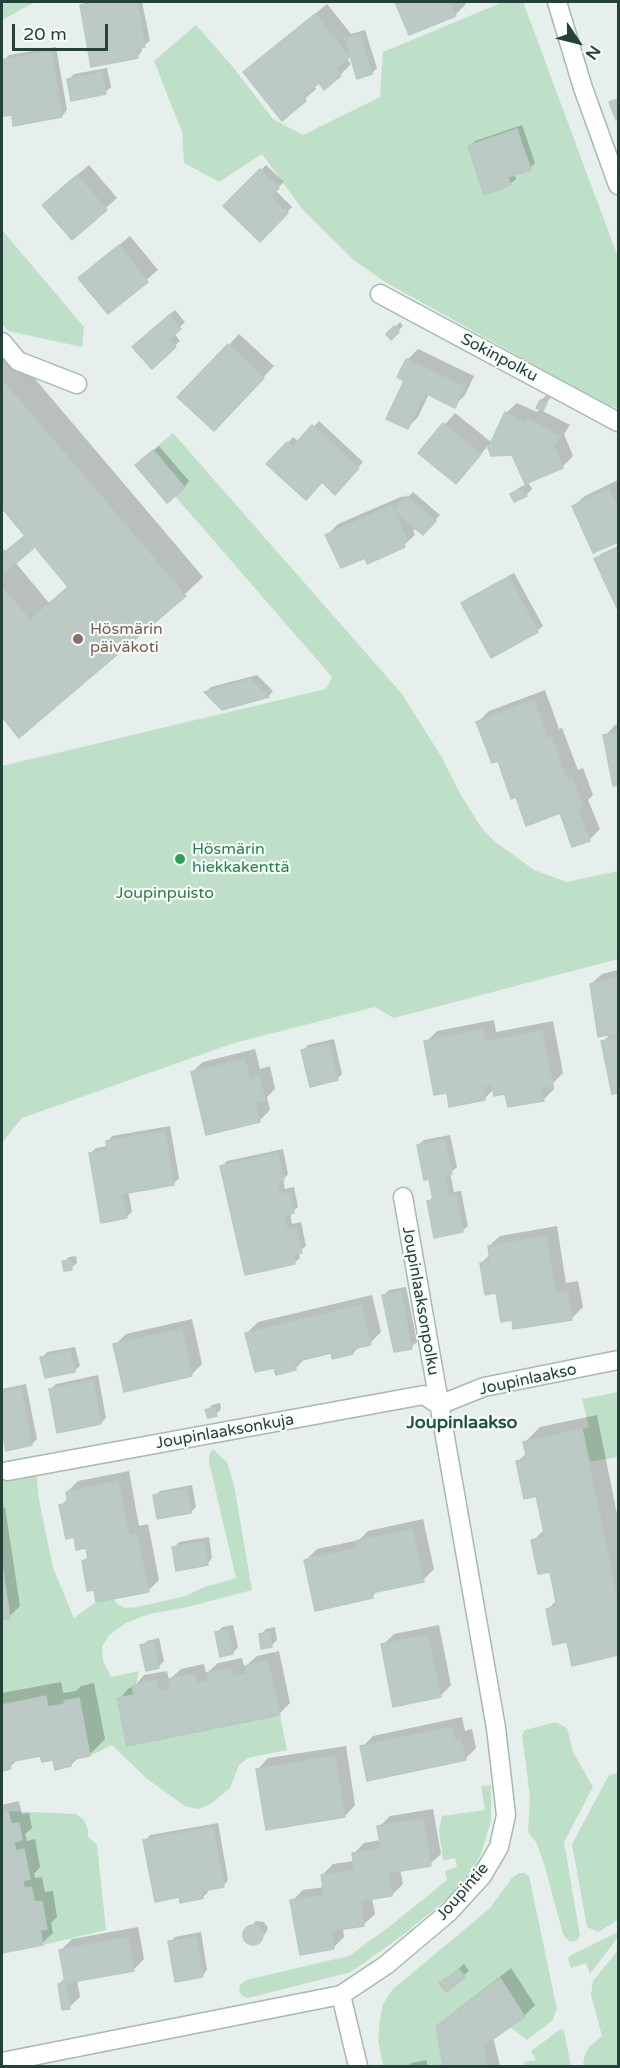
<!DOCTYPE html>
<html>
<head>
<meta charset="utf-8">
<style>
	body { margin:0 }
	#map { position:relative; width:620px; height:2068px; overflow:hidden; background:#e6efeb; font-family:"Varela Round",sans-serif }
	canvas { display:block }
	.frame { position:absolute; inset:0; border:3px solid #24423a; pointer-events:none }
	.north { position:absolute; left:548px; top:12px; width:60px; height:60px; -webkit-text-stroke:4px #f7fbf9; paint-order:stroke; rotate:125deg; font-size:16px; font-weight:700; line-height:24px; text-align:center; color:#24423a }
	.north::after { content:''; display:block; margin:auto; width:21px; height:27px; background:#24423a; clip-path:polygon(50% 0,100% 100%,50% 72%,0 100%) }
	.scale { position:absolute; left:12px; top:24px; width:96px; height:27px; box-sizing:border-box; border:3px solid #24423a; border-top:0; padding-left:8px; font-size:18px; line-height:21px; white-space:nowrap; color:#24423a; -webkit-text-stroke:4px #f7fbf9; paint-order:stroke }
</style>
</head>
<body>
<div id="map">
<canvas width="620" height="2068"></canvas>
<div class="frame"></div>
<div class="north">N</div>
<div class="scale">20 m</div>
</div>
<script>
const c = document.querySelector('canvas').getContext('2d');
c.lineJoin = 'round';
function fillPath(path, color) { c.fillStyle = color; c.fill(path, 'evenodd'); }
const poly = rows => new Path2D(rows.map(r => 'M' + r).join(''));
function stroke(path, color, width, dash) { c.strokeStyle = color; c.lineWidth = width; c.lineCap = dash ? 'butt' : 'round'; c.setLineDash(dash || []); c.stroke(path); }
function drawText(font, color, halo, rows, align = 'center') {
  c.font = font + ' "Varela Round",sans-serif'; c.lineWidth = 4.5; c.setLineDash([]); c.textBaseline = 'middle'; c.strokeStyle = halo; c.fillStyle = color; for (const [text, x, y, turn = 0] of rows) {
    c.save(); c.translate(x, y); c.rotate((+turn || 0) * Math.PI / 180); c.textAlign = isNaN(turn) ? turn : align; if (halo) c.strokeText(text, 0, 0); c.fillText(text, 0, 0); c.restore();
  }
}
const green = poly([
	[2,2,35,2,2,20],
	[503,2,523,2,618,257,618,408,608,406,385,282,355,261,303,210,262,154,219,182,184,163,182,132,154,61,196,25,233,67,273,119,303,135,380,97,383,52],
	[2,230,84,327,82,347,8,331,2,323],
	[173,433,402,694,441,756,462,797,481,827,493,840,534,870,567,882,618,871,618,959,394,1018,375,1007,234,1043,22,1118,2,1143,2,766,326,689,332,677,175,496,184,487,153,450],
	[618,1392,618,1457,590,1462,582,1429,589,1427,582,1399],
	[213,1449,227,1462,234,1485,252,1590,187,1607,149,1614,126,1623,109,1635,102,1647,103,1661,111,1677,139,1671,136,1685,132,1686,134,1695,117,1699,127,1746,280,1715,287,1750,248,1758,239,1765,230,1788,211,1804,198,1809,185,1806,146,1778,112,1745,90,1756,79,1698,65,1701,65,1704,48,1707,46,1696,2,1705,2,1620,10,1618,2,1563,2,1475,36,1471,39,1500,53,1568,74,1618,96,1602,114,1599,117,1604,125,1608,137,1607,186,1596,204,1587,236,1578,209,1462,209,1455],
	[556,1722,567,1728,573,1752,593,1787,564,1842,580,1936,576,1941,571,1942,568,1940,563,1934,545,1867,536,1842,528,1832,530,1796,522,1735,525,1730],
	[618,1773,618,1920,598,1932,587,1927,572,1844,609,1775],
	[491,1785,491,1821,480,1857,465,1884,403,1935,351,1972,248,1998,242,1996,239,1990,240,1985,246,1980,349,1956,394,1923,447,1880,445,1871,457,1867,455,1858,443,1861,439,1829,442,1816,485,1810,481,1786],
	[8,1811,76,1814,84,1820,88,1829,88,1837,97,1845,106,1930,43,1945,40,1930,47,1929,42,1901,35,1902,31,1887,24,1888,23,1881,30,1879,24,1850,16,1851],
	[519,1873,524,1873,529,1876,557,2009,552,2021,527,2040,510,2027,525,2017,500,1978,436,2026,443,2066,383,2066,378,2040,380,2020,383,2004,393,1989,490,1908,511,1879],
	[618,1932,618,1937,590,1974,586,1963,571,1968,568,1959,569,1956],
	[618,1950,618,2066,583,2066,584,2057,589,2047,602,2036,591,1995,593,1981],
	[561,2029,564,2031,571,2066,525,2066,524,2062,536,2060,531,2051]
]);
const shadow = poly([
	[85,2,142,2,150,41,141,47,142,51,137,57,82,5],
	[397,2,465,2,466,4,455,15,409,33],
	[327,4,351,34,365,30,377,68,372,73,351,55,346,58,351,64,340,75,324,88,319,81,314,86,316,89,282,119,245,72],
	[56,47,67,110,62,116,13,113,4,114,2,102,2,67,4,66,4,60,9,55],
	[107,68,111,87,105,92,69,79,74,74],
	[522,125,535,163,530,168,514,174,516,179,510,184,470,146,475,141],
	[89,165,117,198,72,238,55,194],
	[266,165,284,182,275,190,292,207,260,240,226,206],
	[130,236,158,270,108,312,80,278],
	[175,310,185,322,174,333,180,341,152,367,139,341],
	[400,322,403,326,391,338,388,334],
	[239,334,274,366,224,419,229,345],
	[2,340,203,577,184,595,20,736,2,714,2,547,5,551,26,534,2,506],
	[35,545,69,586,49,603,15,562],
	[418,349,474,376,465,395,454,406,429,394,418,417,408,427,407,360],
	[547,395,551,397,541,410,570,425,564,434,573,456,563,466,528,482,532,489,526,495,511,494,517,489,526,484,513,454,492,455,488,446,456,482,420,453,455,413,491,442,506,413,517,403,537,412,541,408,538,407,541,400],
	[319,421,363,462,340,487,268,464,293,437,299,442],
	[159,446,189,481,184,487,143,460],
	[618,480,618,540,594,551,574,506,585,496],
	[413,492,440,515,428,528,416,528,413,531,415,535,404,545,365,556,327,535,338,524,403,496,405,500],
	[618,546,618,608,596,559,601,554],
	[514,573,543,626,537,631,463,603,468,598],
	[257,675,273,691,269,696,222,708,206,692,211,687],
	[545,690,559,729,562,728,578,770,583,768,593,795,588,800,600,829,589,840,561,811,517,795,478,722,489,711],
	[618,724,618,783,614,784,605,736,615,725],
	[618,970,618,1091,613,1093,603,1042,612,1032,591,984,602,974],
	[494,1020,496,1032,553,1021,563,1073,553,1083,554,1089,543,1100,494,1089,484,1099,448,1091,426,1042,437,1031],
	[334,1039,342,1074,337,1079,303,1051,308,1045],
	[255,1049,260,1069,270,1066,275,1089,267,1097,270,1110,259,1121,192,1072,203,1062],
	[170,1126,179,1178,173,1184,128,1191,132,1212,126,1217,90,1154,96,1148,108,1146,107,1142,112,1136],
	[450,1135,457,1167,450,1173,454,1192,461,1191,468,1226,462,1231,429,1201,434,1196,430,1177,418,1145,424,1140],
	[283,1149,288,1174,283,1180,285,1189,294,1187,298,1207,290,1213,292,1224,301,1222,306,1246,298,1252,300,1258,294,1263,222,1166,227,1161],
	[557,1226,566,1283,578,1281,583,1307,572,1318,497,1291,481,1263,491,1254,489,1246,500,1236],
	[76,1256,77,1263,71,1268,64,1262,69,1257],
	[406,1287,417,1342,411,1347,384,1295,389,1290],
	[372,1295,381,1332,370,1343,360,1346,353,1353,332,1351,306,1357,295,1369,275,1366,247,1333,258,1322],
	[192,1319,202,1364,191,1375,115,1345,126,1334],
	[75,1347,80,1366,74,1371,42,1358,47,1352],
	[98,1375,106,1418,101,1423,51,1389,56,1384],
	[26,1384,37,1439,32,1444,7,1449,2,1423,2,1389],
	[220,1403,221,1409,216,1414,207,1411,212,1405],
	[597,1415,618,1519,618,1654,573,1664,568,1640,547,1610,557,1600,551,1570,533,1541,545,1529,537,1494,517,1462,527,1453,525,1442,540,1427],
	[129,1471,139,1526,148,1524,159,1580,148,1591,95,1588,83,1561,89,1556,87,1546,75,1535,61,1506,68,1498,67,1492,78,1481],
	[192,1485,196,1507,191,1512,154,1496,160,1491],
	[5,1507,20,1606,9,1617,2,1618,2,1508],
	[423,1519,434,1569,423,1580,379,1589,372,1597,306,1560,317,1549,359,1540,368,1531],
	[209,1537,212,1558,207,1564,174,1548,179,1542],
	[233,1625,238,1647,233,1653,217,1633,222,1627],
	[439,1625,451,1685,440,1696,383,1645,394,1634],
	[275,1627,277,1640,272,1645,261,1634,266,1629],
	[159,1638,164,1661,159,1666,142,1646,147,1641],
	[279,1651,290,1703,279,1714,119,1699,129,1688,134,1687,144,1675,167,1671,169,1680,181,1669,204,1664,206,1674,218,1663,242,1658,244,1666,247,1665,257,1656],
	[61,1682,63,1693,76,1691,81,1686,94,1683,105,1739,90,1754,79,1757,71,1765,42,1754,18,1759,10,1767,2,1769,2,1693],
	[462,1717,465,1731,472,1729,476,1748,465,1759,362,1747,373,1736],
	[346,1746,355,1805,345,1816,258,1769,268,1758],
	[19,1801,22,1814,29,1813,32,1828,25,1834,27,1841,35,1839,40,1867,34,1874,35,1878,42,1877,45,1892,53,1891,57,1917,51,1923,53,1933,42,1943,2,1951,2,1805],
	[433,1809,441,1854,430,1864,400,1869,403,1884,392,1895,372,1898,375,1914,364,1924,343,1928,344,1937,333,1948,292,1901,303,1890,324,1887,322,1875,333,1864,354,1861,353,1854,364,1843,381,1840,379,1827,390,1816],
	[218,1823,228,1880,223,1886,207,1888,208,1892,203,1897,180,1896,145,1841,150,1835],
	[256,1921,264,1922,268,1928,266,1933,256,1942,249,1941,246,1937,246,1931],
	[138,1927,144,1959,133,1970,77,1980,80,1997,69,2007,59,1984,65,1978,61,1950,72,1939],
	[201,1932,207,1970,202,1976,170,1942,175,1937],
	[464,1964,469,1971,446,1990,447,1978],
	[511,1968,535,2005,524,2016,493,2037,500,2066,445,2066,438,2027,449,2016],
	[426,2060,428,2066,408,2066,411,2063]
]);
const building = poly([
	[98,2,128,2,128,4,137,2,145,47,136,49,138,58,91,67,80,5,98,2],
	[395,2,450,2,456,16,409,35,395,2],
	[315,14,350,57,335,69,341,76,324,90,319,83,303,96,306,101,282,121,243,72,315,14],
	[360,34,372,74,357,79,345,39,360,34],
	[51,51,62,117,13,126,12,115,3,116,2,110,2,70,4,70,2,60,51,51],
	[102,72,106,94,71,101,67,79,102,72],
	[618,99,618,119,616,120,609,102,618,99],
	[517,129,531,170,508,177,511,185,484,195,468,146,517,129],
	[260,169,279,188,271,196,288,213,260,242,223,206,260,169],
	[77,175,107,210,72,240,42,205,77,175],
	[119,245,148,282,108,314,78,278,119,245],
	[169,315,181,329,169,339,176,347,152,369,132,347,169,315],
	[394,326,399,332,391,340,386,334,394,326],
	[228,344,264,378,214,431,177,397,228,344],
	[406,359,465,387,455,408,425,393,408,429,386,419,404,381,397,377,406,359],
	[2,380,186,596,19,738,2,717,2,587,30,620,68,587,35,547,2,575,2,556,25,536,2,508,2,380],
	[540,400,547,403,543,411,536,408,540,400],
	[505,412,526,423,528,419,560,436,554,446,563,468,525,484,512,455,491,456,488,448,505,412],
	[443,423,481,454,456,484,418,453,443,423],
	[312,425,359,468,335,495,322,482,306,500,266,464,287,442,293,446,312,425],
	[153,450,185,488,167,503,135,465,153,450],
	[523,488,527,496,514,502,510,494,523,488],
	[609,489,617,505,618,504,618,542,593,553,572,506,609,489],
	[406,496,436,521,423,535,394,511,406,496],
	[392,505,407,540,403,541,405,547,367,564,365,558,341,568,325,535,392,505],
	[618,547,618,610,594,559,618,547],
	[509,577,538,632,491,658,461,603,509,577],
	[251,679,269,697,222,710,204,692,251,679],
	[534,700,548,739,552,737,567,780,572,778,583,807,578,809,590,841,572,847,560,813,526,826,516,797,511,799,498,761,492,763,476,722,534,700],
	[618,732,618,785,613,786,603,735,618,732],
	[618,977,618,1033,598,1037,590,984,618,977],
	[483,1030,485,1042,542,1031,553,1086,541,1088,544,1101,508,1107,505,1094,494,1096,492,1085,483,1087,485,1100,449,1107,447,1093,434,1095,424,1041,483,1030],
	[618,1038,618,1093,612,1094,601,1041,618,1038],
	[329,1044,338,1080,310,1087,301,1050,329,1044],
	[245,1059,250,1079,259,1076,265,1101,255,1103,260,1122,206,1135,191,1072,245,1059],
	[165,1131,174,1185,122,1194,127,1218,101,1223,89,1153,107,1150,106,1141,165,1131],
	[445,1139,452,1174,445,1176,449,1196,456,1195,463,1232,434,1238,427,1201,433,1200,429,1179,424,1180,417,1145,445,1139],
	[278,1153,284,1181,277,1182,280,1194,289,1192,294,1213,284,1216,287,1229,296,1227,302,1253,293,1255,295,1264,245,1275,220,1166,278,1153],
	[546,1236,556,1293,568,1291,572,1320,513,1329,512,1320,501,1322,496,1293,485,1295,480,1263,490,1261,488,1246,546,1236],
	[71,1260,72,1270,64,1271,62,1261,71,1260],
	[401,1291,412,1349,394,1352,382,1295,401,1291],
	[361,1305,371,1345,352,1349,353,1354,332,1359,331,1353,294,1362,296,1370,276,1375,274,1368,255,1372,245,1333,361,1305],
	[182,1329,192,1376,124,1392,113,1344,182,1329],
	[70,1351,75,1372,45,1378,40,1357,70,1351],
	[93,1380,101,1424,57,1433,49,1389,93,1380],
	[21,1388,32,1445,6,1451,2,1430,2,1392,21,1388],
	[214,1407,217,1416,208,1418,205,1410,214,1407],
	[582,1429,618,1604,618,1655,572,1666,567,1642,553,1645,546,1609,557,1607,550,1572,538,1574,531,1540,545,1537,536,1496,524,1499,516,1461,527,1459,523,1442,582,1429],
	[118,1481,129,1536,137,1534,149,1592,96,1602,94,1590,87,1591,82,1561,88,1559,86,1548,76,1550,74,1537,66,1539,59,1505,68,1503,66,1492,118,1481],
	[187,1489,191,1513,157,1519,153,1495,187,1489],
	[412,1529,424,1582,371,1593,373,1598,315,1611,304,1560,357,1548,356,1541,412,1529],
	[204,1542,208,1565,176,1571,172,1547,204,1542],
	[2,1563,10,1619,2,1620,2,1563],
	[228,1629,233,1654,220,1657,215,1632,228,1629],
	[270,1632,272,1647,261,1649,259,1634,270,1632],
	[428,1635,441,1697,393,1707,381,1644,428,1635],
	[154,1642,159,1668,146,1671,140,1645,154,1642],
	[268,1661,280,1715,127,1746,117,1698,134,1695,132,1686,156,1680,159,1691,170,1689,168,1679,194,1674,196,1683,208,1681,206,1673,231,1668,233,1676,246,1674,245,1666,268,1661],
	[46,1696,48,1707,65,1704,64,1701,79,1698,90,1756,70,1760,71,1766,55,1770,53,1760,42,1762,40,1756,9,1762,11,1769,2,1771,2,1705,46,1696],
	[452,1727,455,1741,461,1739,466,1760,367,1781,360,1746,452,1727],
	[335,1756,345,1817,266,1830,256,1769,335,1756],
	[8,1811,11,1824,19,1823,22,1840,14,1842,16,1851,24,1849,30,1879,23,1881,24,1888,31,1887,35,1902,42,1901,47,1929,40,1930,43,1945,2,1953,2,1812,8,1811],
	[423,1819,431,1866,388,1873,392,1896,361,1901,364,1926,331,1931,334,1949,300,1955,290,1900,324,1895,321,1875,354,1870,352,1853,381,1849,377,1826,423,1819],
	[213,1827,224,1887,202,1891,203,1898,200,1899,180,1903,179,1897,155,1902,143,1840,213,1827],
	'243 1935a10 10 0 1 1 20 0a10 10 0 1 1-20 0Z',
	[128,1937,134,1971,66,1983,70,2009,62,2010,58,1984,65,1982,59,1950,128,1937],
	[196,1937,203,1977,175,1982,168,1941,196,1937],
	[459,1969,465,1978,446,1992,439,1983,459,1969],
	[500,1978,525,2017,483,2046,487,2066,443,2066,436,2026,500,1978]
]);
const street = poly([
	[557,2,583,88,618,185],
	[380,294,618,422],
	[2,342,18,361,77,384],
	[439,1405,484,1387,618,1360],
	[8,1471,424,1395,439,1405],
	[341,1995,358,2066],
	[2,2062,341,1995,386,1965,449,1912,482,1876,499,1847,506,1815,496,1728,403,1197]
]);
const markers = [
	[78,639,6,"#8d6e63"],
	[180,859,6,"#2e9e5b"]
];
const streetNames = [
	["Sokinpolku",499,358,28],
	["Joupinlaaksonpolku",420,1301,80],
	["Joupinlaakso",528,1380,-12],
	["Joupinlaaksonkuja",225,1432,-10],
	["Joupintie",463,1892,-49]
];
const educationNames = [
	["Hösmärin",90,630],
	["päiväkoti",90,648]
];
const leisureNames = [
	["Hösmärin",192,850],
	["hiekkakenttä",192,868]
];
const parkNames = [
	["Joupinpuisto",165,894]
];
const neighbourhoodNames = [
	["Joupinlaakso",462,1423]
];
fillPath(green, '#bfe0c8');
fillPath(shadow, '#0003');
fillPath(building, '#bbcac4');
stroke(building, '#b8c9c2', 1.5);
stroke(street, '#a8b8b2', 21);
stroke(street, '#fff', 18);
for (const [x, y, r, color] of markers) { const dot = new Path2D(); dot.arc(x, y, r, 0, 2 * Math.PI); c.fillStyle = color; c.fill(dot); stroke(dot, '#f7fbf9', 2); }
drawText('16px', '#24423a', '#f7fbf9', streetNames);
drawText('16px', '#785e54', '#f7fbf9', educationNames, 'left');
drawText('16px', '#27864d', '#f7fbf9', leisureNames, 'left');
drawText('16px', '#2d7a4b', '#f7fbf9', parkNames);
drawText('bold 18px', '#1f5548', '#f7fbf9', neighbourhoodNames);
</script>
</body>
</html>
